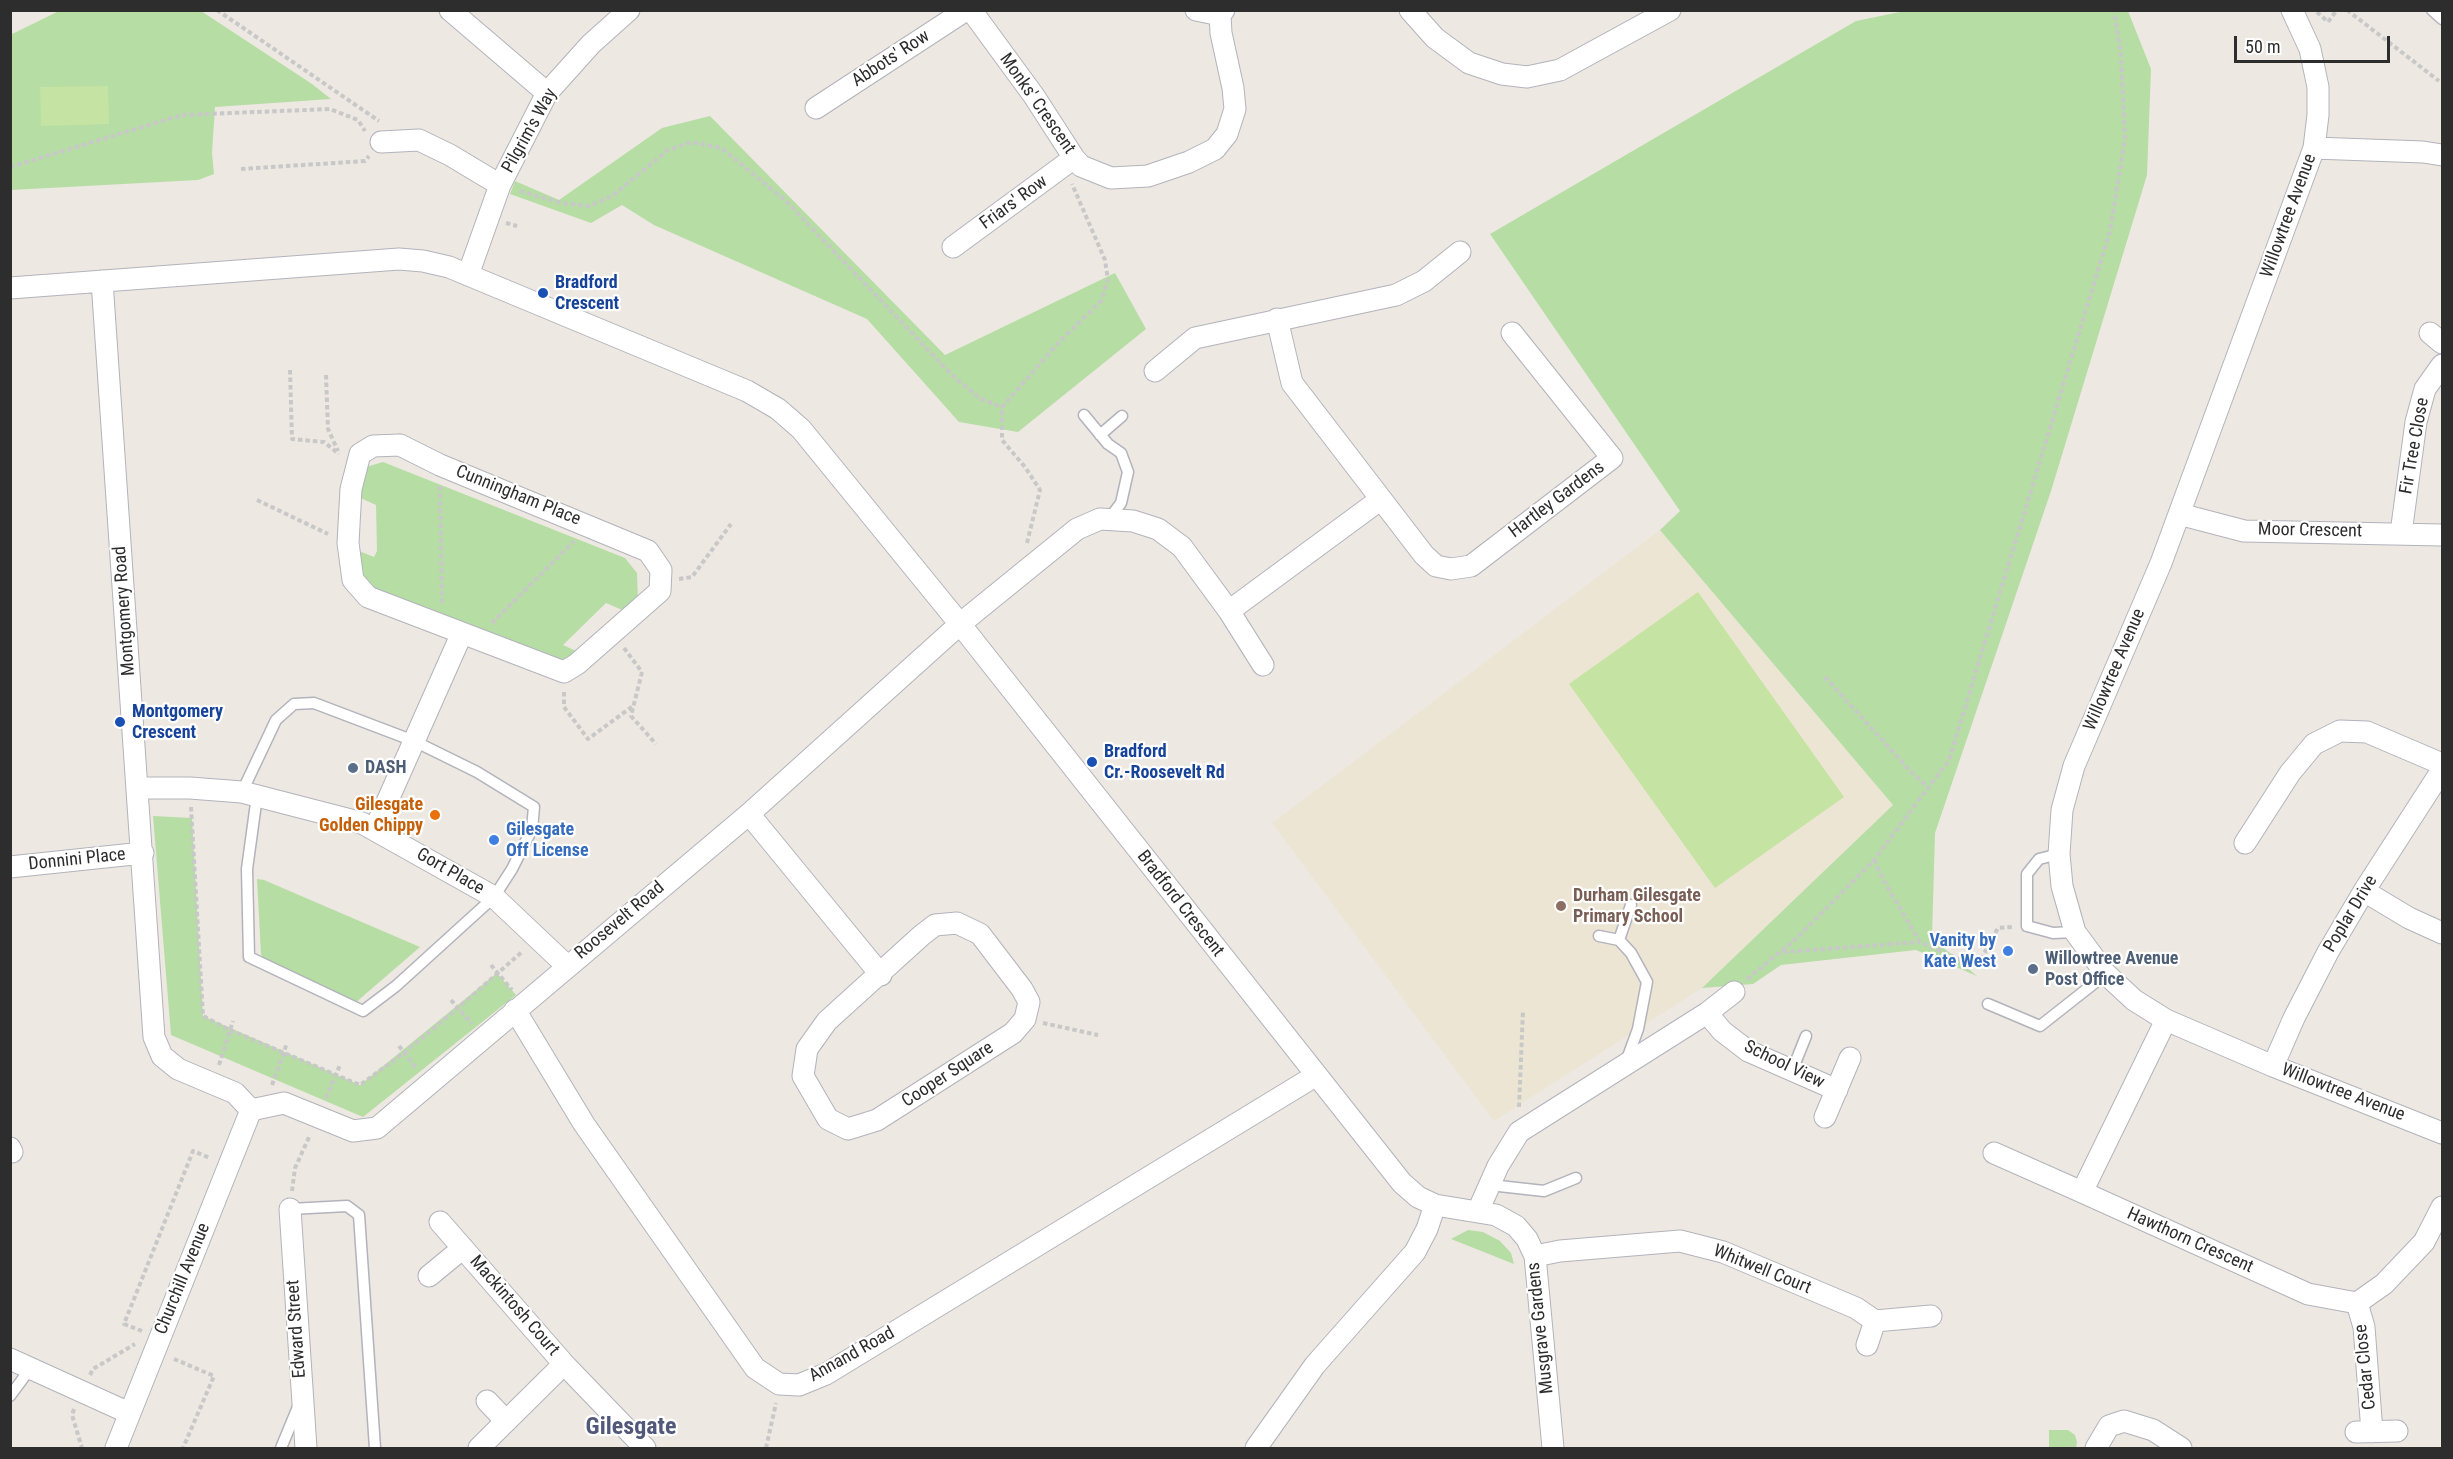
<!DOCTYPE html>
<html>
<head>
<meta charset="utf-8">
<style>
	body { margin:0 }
	#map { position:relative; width:2453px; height:1459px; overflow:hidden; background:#ede8e2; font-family:"Roboto Condensed",sans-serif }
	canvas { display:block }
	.frame { position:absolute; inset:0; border:12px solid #2d2d2d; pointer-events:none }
	.scale { position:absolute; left:2234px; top:36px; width:156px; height:27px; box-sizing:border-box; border:3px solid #2d2d2d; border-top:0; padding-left:8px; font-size:18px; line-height:21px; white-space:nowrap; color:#2d2d2d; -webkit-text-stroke:4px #fff; paint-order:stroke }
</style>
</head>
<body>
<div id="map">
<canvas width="2453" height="1459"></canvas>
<div class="frame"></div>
<div class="scale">50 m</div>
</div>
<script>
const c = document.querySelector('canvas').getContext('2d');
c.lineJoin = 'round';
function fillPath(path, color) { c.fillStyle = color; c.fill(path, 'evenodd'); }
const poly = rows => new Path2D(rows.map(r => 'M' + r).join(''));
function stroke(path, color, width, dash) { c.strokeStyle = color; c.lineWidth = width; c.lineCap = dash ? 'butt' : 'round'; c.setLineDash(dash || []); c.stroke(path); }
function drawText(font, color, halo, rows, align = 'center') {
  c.font = font + ' "Roboto Condensed",sans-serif'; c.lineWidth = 4.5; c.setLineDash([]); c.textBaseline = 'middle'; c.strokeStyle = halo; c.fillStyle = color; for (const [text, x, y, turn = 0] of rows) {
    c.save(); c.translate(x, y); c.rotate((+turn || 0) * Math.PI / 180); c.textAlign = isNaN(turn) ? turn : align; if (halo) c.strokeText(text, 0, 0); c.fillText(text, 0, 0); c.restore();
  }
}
const education = poly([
	[1660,530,1893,805,1702,988,1494,1121,1272,823]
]);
const green = poly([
	[1910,10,2128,11,2151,69,2147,175,2051,491,1935,833,1932,938,1977,976,1916,950,1781,965,1753,984,1702,988,1893,805,1660,530,1680,511,1490,234,1856,21],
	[59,11,201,11,312,84,331,99,215,107,212,153,214,174,198,180,11,190,10,35],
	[710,116,945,355,1115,273,1146,329,1018,432,959,422,867,319,654,225,622,205,591,223,510,194,515,181,559,200,662,128],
	[383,462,625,558,637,573,638,601,627,612,606,603,563,645,578,652,565,663,453,618,439,620,374,591,360,578,359,551,374,557,377,551,376,505,354,495,363,468],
	[153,816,192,818,203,1016,360,1085,497,973,516,995,363,1117,171,1035],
	[257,879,264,880,420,947,354,1004,265,962,261,954],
	[1468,1230,1483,1232,1500,1241,1511,1253,1514,1264,1451,1239],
	[2049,1430,2068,1430,2075,1435,2077,1442,2076,1448,2049,1448]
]);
const pitch = poly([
	[108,86,109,124,41,126,40,87],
	[1698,592,1844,797,1715,888,1569,684]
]);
const path = poly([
	[217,10,379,121],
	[2347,10,2439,81],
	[2317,12,2328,22,2337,10],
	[10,167,182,115,330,109,358,120,365,131],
	[241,169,365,161,369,156],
	[520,191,562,203,589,206,612,196,668,150,692,142,721,148,785,200,952,375,979,398,1002,407],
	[506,223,517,226],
	[290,370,292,439,324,442,339,454],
	[326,375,328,429,338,451],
	[440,486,442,605],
	[257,500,328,534],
	[1027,543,1040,490,1025,467,1002,440,1002,407,1060,341,1101,301,1108,280,1105,260,1072,184],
	[679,579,692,577,731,524],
	[492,623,574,541],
	[624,648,642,672,631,716,656,744],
	[1825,677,1912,773,1929,788],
	[564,692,564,707,588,739,633,706],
	[191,807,203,1016,230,1030,360,1085,404,1053,458,1008,523,951],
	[1874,860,1885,883,1920,942,1977,967,1998,928,2012,927],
	[1783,952,1920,942],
	[491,965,512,990],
	[1747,979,1797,938,1874,860,1949,760,2110,231,2125,139,2121,55,2114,10],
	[451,1000,472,1024],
	[1043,1023,1098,1035],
	[399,1046,417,1069],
	[219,1065,233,1021],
	[272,1085,287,1043],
	[326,1098,340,1065],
	[1519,1107,1523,1010],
	[292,1191,295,1168,310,1135],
	[142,1331,124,1324,193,1151,210,1158],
	[174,1359,214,1376,183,1448],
	[90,1375,93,1369,135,1344],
	[74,1409,72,1415,82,1448],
	[766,1448,776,1403]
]);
const lane = poly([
	[2432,10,2442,19],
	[1084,415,1108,444,1121,453,1128,472,1121,503,1109,519],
	[1100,435,1122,416],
	[242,792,276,720,294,704,314,703,414,741,477,772,534,807,532,829,512,869,494,897,396,986,363,1011,249,957,247,869,257,796],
	[2059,854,2039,859,2027,874,2027,926,2053,933,2075,932],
	[1599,936,1619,940,1631,953,1647,982,1638,1029,1626,1062],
	[1619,940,1631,905],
	[1988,1004,2040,1026,2106,974],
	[1792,1071,1806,1036],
	[1490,1185,1544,1191,1576,1178],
	[290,1209,347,1206,359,1215,375,1448],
	[10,1396,30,1369],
	[281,1448,298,1407]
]);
const street = poly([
	[450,10,547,93],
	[971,10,1034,96,1074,158,1081,166,1111,178,1148,176,1189,162,1215,149,1227,134,1235,109,1233,88,1221,33,1220,15,1224,10],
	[1196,10,1220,15],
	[1410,10,1435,38,1469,63,1502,74,1527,77,1560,70,1670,10],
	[2292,10,2310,49,2318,87,2318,115,2314,148,2161,563,2074,766,2062,810,2059,854,2062,886,2075,932,2106,974,2134,1000,2166,1020,2273,1066,2442,1133],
	[816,108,966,10],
	[381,142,419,140,450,155,500,185],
	[2314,148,2423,152,2442,155],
	[953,247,1074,158],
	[468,275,500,185,547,93,591,44,629,10],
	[102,281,154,1037,162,1056,178,1069,235,1093,251,1110],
	[10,288,399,259,423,261,449,267,747,391,778,409,801,429,960,624,1402,1183,1418,1197,1435,1205,1496,1215,1516,1226,1527,1239,1535,1256,1553,1448],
	[2430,333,2442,343],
	[1155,371,1195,338,1396,295,1424,281,1460,252],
	[400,445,440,465,648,551,661,570,660,591,577,664,564,672,368,597,353,580,348,543,351,489,360,454,373,446,400,445],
	[1381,499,1424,555,1436,566,1451,569,1471,566,1612,458,1512,333],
	[2179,514,2244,531,2442,535],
	[2401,533,2416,422,2425,389,2442,365],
	[1229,611,1381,499,1292,383,1277,319],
	[137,788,190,788,242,792,362,823,494,897,567,966],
	[749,814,881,975],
	[375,829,462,633],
	[2245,843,2290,773,2314,744,2340,731,2367,732,2442,764],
	[10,867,143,853],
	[2364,891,2409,918,2442,933],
	[957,923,980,934,1022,989,1029,1002,1025,1019,1013,1033,877,1120,848,1129,828,1119,803,1076,807,1049,827,1021,922,935,935,925,957,923],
	[515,1010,584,1124,755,1368,779,1384,799,1385,826,1374,1315,1076],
	[1707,1013,1722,1031,1748,1051,1837,1090],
	[2166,1020,2082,1192,2308,1294,2357,1303,2384,1284,2424,1242,2442,1207],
	[2273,1066,2294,1018,2328,952,2364,891,2442,770],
	[251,1110,284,1103,353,1131,377,1128,749,814,960,624,1077,529,1100,519,1133,521,1158,529,1182,547,1229,611,1263,665],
	[1825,1117,1850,1058],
	[10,1148,12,1152],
	[1994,1153,2082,1192],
	[290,1209,306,1448],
	[1478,1211,1498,1166,1519,1132,1707,1013,1734,992],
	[440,1222,564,1364,645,1448],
	[1535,1256,1560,1251,1680,1241,1723,1252,1856,1308,1875,1321,1867,1345],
	[429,1276,463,1248],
	[2357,1303,2364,1327,2372,1432],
	[1875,1321,1931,1316],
	[10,1359,129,1413],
	[487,1401,505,1420],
	[2356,1432,2397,1431],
	[116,1448,251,1110],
	[479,1448,564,1364],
	[1256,1448,1315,1365,1415,1252,1427,1229,1435,1205],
	[2096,1448,2109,1426,2124,1421,2153,1430,2181,1448]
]);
const markers = [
	[543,293,6,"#1a4fb4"],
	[120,722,6,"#1a4fb4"],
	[1092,762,6,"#1a4fb4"],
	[353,768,6,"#5c6f8a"],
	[435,815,6,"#e8710a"],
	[494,840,6,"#3f7fe0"],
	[1561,906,6,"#8d6e63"],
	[2008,951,6,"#3f7fe0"],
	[2033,969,6,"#5c6f8a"]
];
const streetNames = [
	["Abbots' Row",891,59,-33],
	["Monks' Crescent",1037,104,55],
	["Pilgrim's Way",530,131,-61],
	["Friars' Row",1014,203,-36],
	["Willowtree Avenue",2289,216,-70],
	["Fir Tree Close",2415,446,-80],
	["Cunningham Place",518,496,22],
	["Hartley Gardens",1557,500,-37],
	["Moor Crescent",2310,531,1],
	["Montgomery Road",125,611,-94],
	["Willowtree Avenue",2115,670,-67],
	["Donnini Place",77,860,-6],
	["Gort Place",450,872,30],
	["Bradford Crescent",1180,904,52],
	["Poplar Drive",2351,914,-59],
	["Roosevelt Road",620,921,-40],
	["School View",1784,1065,26],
	["Cooper Square",948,1075,-33],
	["Willowtree Avenue",2343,1093,21],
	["Hawthorn Crescent",2190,1241,24],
	["Whitwell Court",1762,1270,22],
	["Churchill Avenue",183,1279,-68],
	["Mackintosh Court",514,1306,49],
	["Musgrave Gardens",1541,1328,-96],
	["Edward Street",297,1329,-94],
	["Annand Road",852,1355,-29],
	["Cedar Close",2366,1367,-96]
];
const transitNames = [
	["Bradford",555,283],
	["Crescent",555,304],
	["Montgomery",132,712],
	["Crescent",132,733],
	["Bradford",1104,752],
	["Cr.-Roosevelt Rd",1104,773]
];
const serviceNames = [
	["DASH",365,768],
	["Willowtree Avenue",2045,959],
	["Post Office",2045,980]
];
const foodNames = [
	["Gilesgate",423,805],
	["Golden Chippy",423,826]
];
const shopNames = [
	["Gilesgate",506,830],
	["Off License",506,851],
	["Vanity by",1996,941,"right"],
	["Kate West",1996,962,"right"]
];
const educationNames = [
	["Durham Gilesgate",1573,896],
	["Primary School",1573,917]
];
const districtNames = [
	["Gilesgate",631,1428]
];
fillPath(education, '#ece5d3');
fillPath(green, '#b6dda4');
fillPath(pitch, '#c5e3a2');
stroke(lane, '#b2b3bc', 13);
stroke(street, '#b2b3bc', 23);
stroke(path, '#c8c8c8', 4, [4.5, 3]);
stroke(lane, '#fff', 10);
stroke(street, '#fff', 21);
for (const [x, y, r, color] of markers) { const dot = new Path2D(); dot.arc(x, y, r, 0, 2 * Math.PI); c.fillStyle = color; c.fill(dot); stroke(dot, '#fff', 2); }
drawText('18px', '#2d2d2d', '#fff', streetNames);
drawText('bold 18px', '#164399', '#fff', transitNames, 'left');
drawText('bold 18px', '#4e5e75', '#fff', serviceNames, 'left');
drawText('bold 18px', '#c56008', '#fff', foodNames, 'right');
drawText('bold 18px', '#366cbe', '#fff', shopNames, 'left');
drawText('bold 18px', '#785e54', '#fff', educationNames, 'left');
drawText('bold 24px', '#52587a', '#fff', districtNames);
</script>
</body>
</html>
